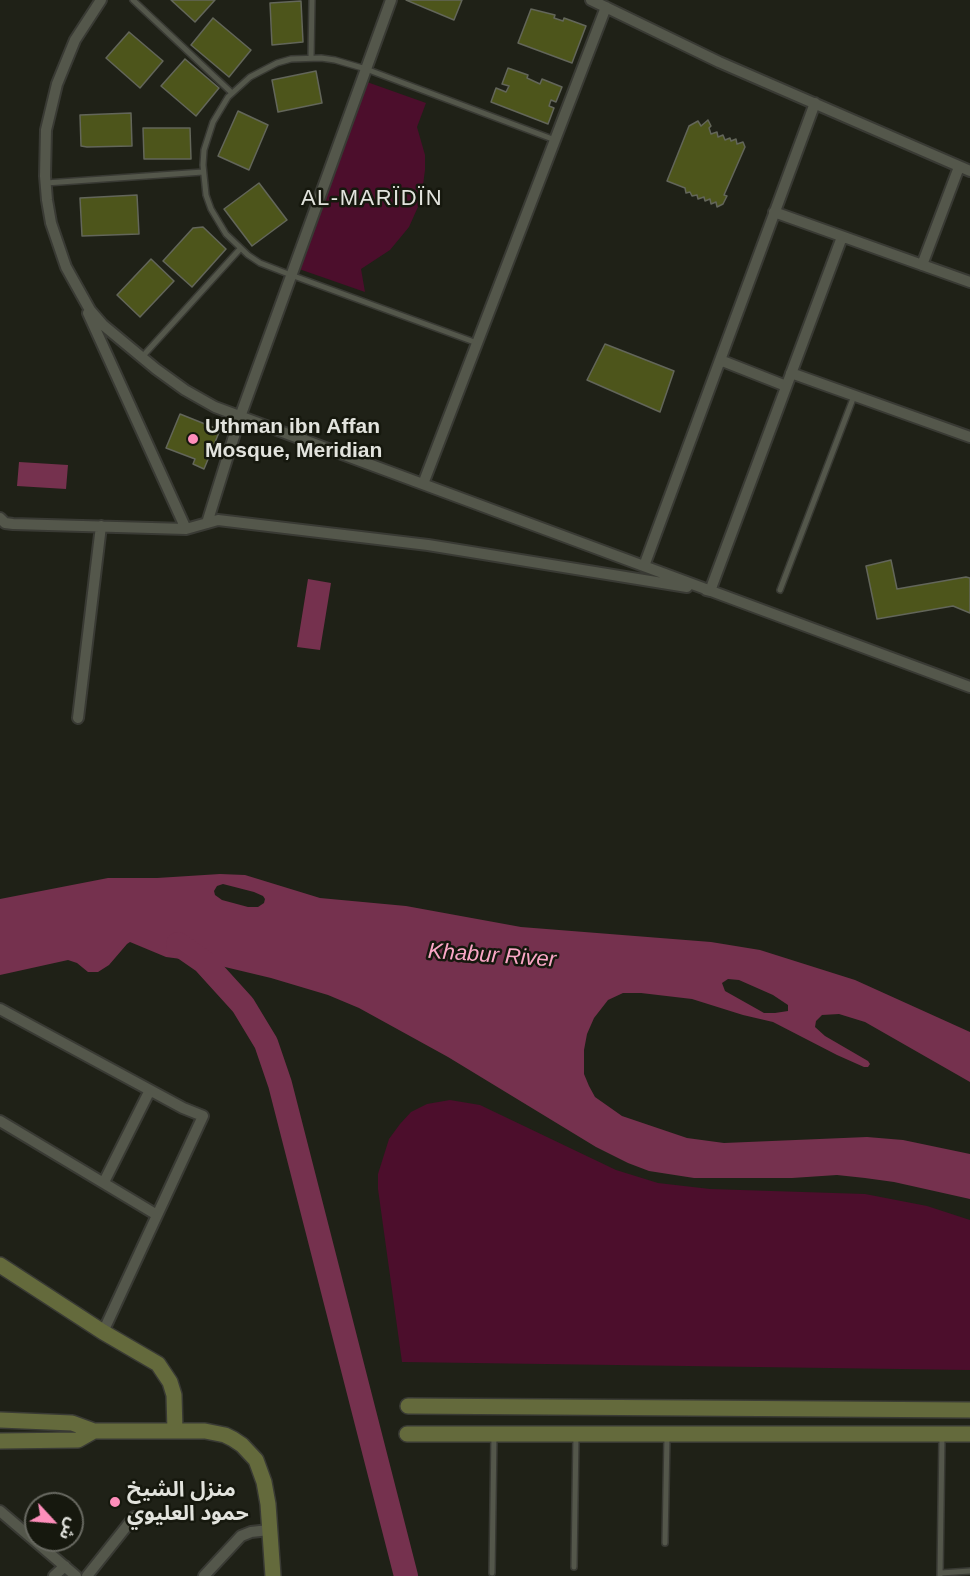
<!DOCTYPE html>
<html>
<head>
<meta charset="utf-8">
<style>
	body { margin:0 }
	#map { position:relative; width:970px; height:1576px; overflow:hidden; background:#1f2117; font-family:Arial,"Noto Sans Arabic",sans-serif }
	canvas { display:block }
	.north { position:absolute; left:24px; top:1492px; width:60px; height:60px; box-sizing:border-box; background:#16180e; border:2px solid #686961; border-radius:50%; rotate:116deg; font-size:16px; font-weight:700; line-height:24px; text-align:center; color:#e2e3dd }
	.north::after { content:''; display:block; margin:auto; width:21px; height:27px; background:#fe8ebb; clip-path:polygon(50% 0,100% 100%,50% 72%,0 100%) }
</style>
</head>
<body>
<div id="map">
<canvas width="970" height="1576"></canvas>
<div class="north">ش</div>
</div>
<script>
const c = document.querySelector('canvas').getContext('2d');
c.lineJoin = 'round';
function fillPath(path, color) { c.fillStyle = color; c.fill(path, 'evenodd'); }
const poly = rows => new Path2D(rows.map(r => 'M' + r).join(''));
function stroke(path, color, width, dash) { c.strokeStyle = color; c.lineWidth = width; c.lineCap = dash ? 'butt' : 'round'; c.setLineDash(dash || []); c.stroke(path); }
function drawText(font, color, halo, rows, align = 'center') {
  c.font = font + ' Arial,"Noto Sans Arabic",sans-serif'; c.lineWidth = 5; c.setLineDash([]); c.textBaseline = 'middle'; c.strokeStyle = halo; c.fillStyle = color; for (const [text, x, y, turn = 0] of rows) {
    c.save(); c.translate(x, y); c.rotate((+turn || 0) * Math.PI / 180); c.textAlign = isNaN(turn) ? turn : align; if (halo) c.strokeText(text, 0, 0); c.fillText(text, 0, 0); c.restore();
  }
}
const green = poly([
	[367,82,426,103,417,127,425,155,425,170,421,200,409,227,390,250,361,269,365,292,299,269],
	[450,1100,480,1105,616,1170,658,1183,710,1189,865,1194,927,1206,970,1220,970,1370,402,1362,378,1189,378,1174,389,1139,400,1124,411,1112,427,1104]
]);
const water = poly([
	[19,462,68,465,66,489,17,486],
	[308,579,331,583,320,650,297,647],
	[220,874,245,875,320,898,406,906,521,927,711,942,760,950,855,980,970,1032,970,1082,865,1022,839,1014,822,1015,816,1021,815,1027,825,1036,868,1061,870,1064,868,1067,864,1067,837,1055,773,1022,743,1015,692,999,641,993,623,993,608,1000,594,1018,587,1034,584,1050,584,1074,589,1086,595,1097,622,1116,687,1138,724,1143,867,1137,903,1140,970,1154,970,1199,894,1182,865,1178,837,1175,792,1178,694,1178,649,1171,628,1163,596,1147,448,1057,359,1008,328,995,271,978,204,962,166,957,130,942,127,944,109,965,98,972,88,972,77,963,68,960,0,975,0,899,108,878,157,878],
	[223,884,254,892,263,896,265,899,264,903,258,907,248,907,222,900,215,895,214,891,217,886],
	[728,979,739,980,773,995,788,1005,788,1011,775,1013,764,1013,757,1009,725,991,722,983]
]);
const river = poly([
	[178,944,204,962,243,1005,266,1043,280,1084,406,1576]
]);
const building = poly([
	[171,0,215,0,195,22,171,0],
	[406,0,462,0,454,20,406,0],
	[301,1,303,42,272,45,270,3,301,1],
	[531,9,555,15,554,18,563,21,564,18,586,26,572,63,518,43,531,9],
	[213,18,251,50,229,77,191,45,213,18],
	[129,32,163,61,140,88,106,58,129,32],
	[185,59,219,88,196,116,161,86,185,59],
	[508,68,528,75,527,78,540,84,542,79,562,87,556,102,551,100,549,106,554,108,548,124,491,102,496,88,506,92,509,86,502,84,508,68],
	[316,71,322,103,278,112,272,80,316,71],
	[238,111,268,125,249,170,218,156,238,111],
	[131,113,132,146,87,147,81,146,80,115,131,113],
	[708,120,711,126,709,128,711,134,717,132,718,137,723,135,725,140,730,138,731,141,736,139,737,144,743,142,745,147,724,195,727,196,723,204,717,207,716,202,711,204,710,199,705,201,704,197,698,199,697,195,692,196,690,192,686,193,685,188,667,181,689,126,698,121,701,126,708,120],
	[143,128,190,128,191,159,144,159,143,128],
	[259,183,287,220,252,246,224,209,259,183],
	[137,195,139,234,82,236,80,198,137,195],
	[203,227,226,249,192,287,163,261,193,228,203,227],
	[151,259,174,281,140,317,117,295,151,259],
	[605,344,674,371,660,412,587,380,605,344],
	[180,414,220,430,204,469,193,464,195,459,166,448,180,414],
	[891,560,897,589,966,577,970,578,970,613,953,606,877,619,866,566,891,560]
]);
const lane = poly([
	[133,0,232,93],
	[311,58,312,0],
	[46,183,203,172],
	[477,343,291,275,260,263,248,255,226,234,211,209,206,195,203,165,204,150,213,122,228,97,250,77,277,63,291,59,321,58,335,60,366,69,555,140],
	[142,357,240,249],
	[780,590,854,396],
	[665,1543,667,1436],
	[574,1567,576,1435],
	[492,1573,494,1435],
	[941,1573,970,1571],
	[940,1576,942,1436]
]);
const street = poly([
	[101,0,75,40,57,84,46,130,45,176,47,200,51,223,66,267,90,310,103,325,156,369,185,390,215,407,970,687],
	[591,0,719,62,970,171],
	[774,212,970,282],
	[922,265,959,167],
	[88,313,186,529],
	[720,360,786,386],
	[791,373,970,437],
	[423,484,606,7],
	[0,518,5,523,13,524,186,529,218,520,428,545,687,587],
	[207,523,240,417,391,0],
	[644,566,815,103],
	[706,590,710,591,842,237],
	[78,718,101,526],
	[0,1009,183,1108,203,1116,103,1332],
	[0,1121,157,1215],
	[104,1182,150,1090],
	[0,1511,76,1576],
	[54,1576,65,1566],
	[87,1576,134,1517],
	[204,1576,241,1536,251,1532,269,1530]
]);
const secondary = poly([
	[0,1265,103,1332,158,1364,170,1382,174,1395,175,1431],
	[408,1406,970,1410],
	[0,1420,72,1423,94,1431,205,1431,225,1435,233,1439,242,1445,256,1460,264,1482,268,1504,273,1576],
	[407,1434,970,1434],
	[0,1441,78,1440,94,1431]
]);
const markers = [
	[193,439,6,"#fe8ebb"],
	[115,1502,6,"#fe8ebb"]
];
const poiNames = [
	["Uthman ibn Affan",205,427],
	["Mosque, Meridian",205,451],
	["منزل الشيخ",127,1490],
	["حمود العليوي",127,1514]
];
const neighbourhoodNames = [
	["AL-MARÏDÏN",372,199]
];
const waterNames = [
	["Khabur River",492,956,4]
];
fillPath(green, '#4c0e2c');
fillPath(water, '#75314e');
stroke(river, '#75314e', 24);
fillPath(building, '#4d551b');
stroke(building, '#63665a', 1.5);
stroke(lane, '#393a34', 8);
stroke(street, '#393a34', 14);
stroke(secondary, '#393a34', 18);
stroke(lane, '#54574b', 5);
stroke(street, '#54574b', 10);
stroke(secondary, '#646a3c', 15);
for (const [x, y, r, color] of markers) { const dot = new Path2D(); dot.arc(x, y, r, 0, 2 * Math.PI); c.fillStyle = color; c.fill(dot); stroke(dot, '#16180e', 2); }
drawText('bold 21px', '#e2e3dd', '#16180e', poiNames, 'left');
c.letterSpacing = '1.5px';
drawText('22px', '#e2e3dd', '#16180e', neighbourhoodNames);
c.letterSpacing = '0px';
drawText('italic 22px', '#faa7c6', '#16180e', waterNames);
</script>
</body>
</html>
